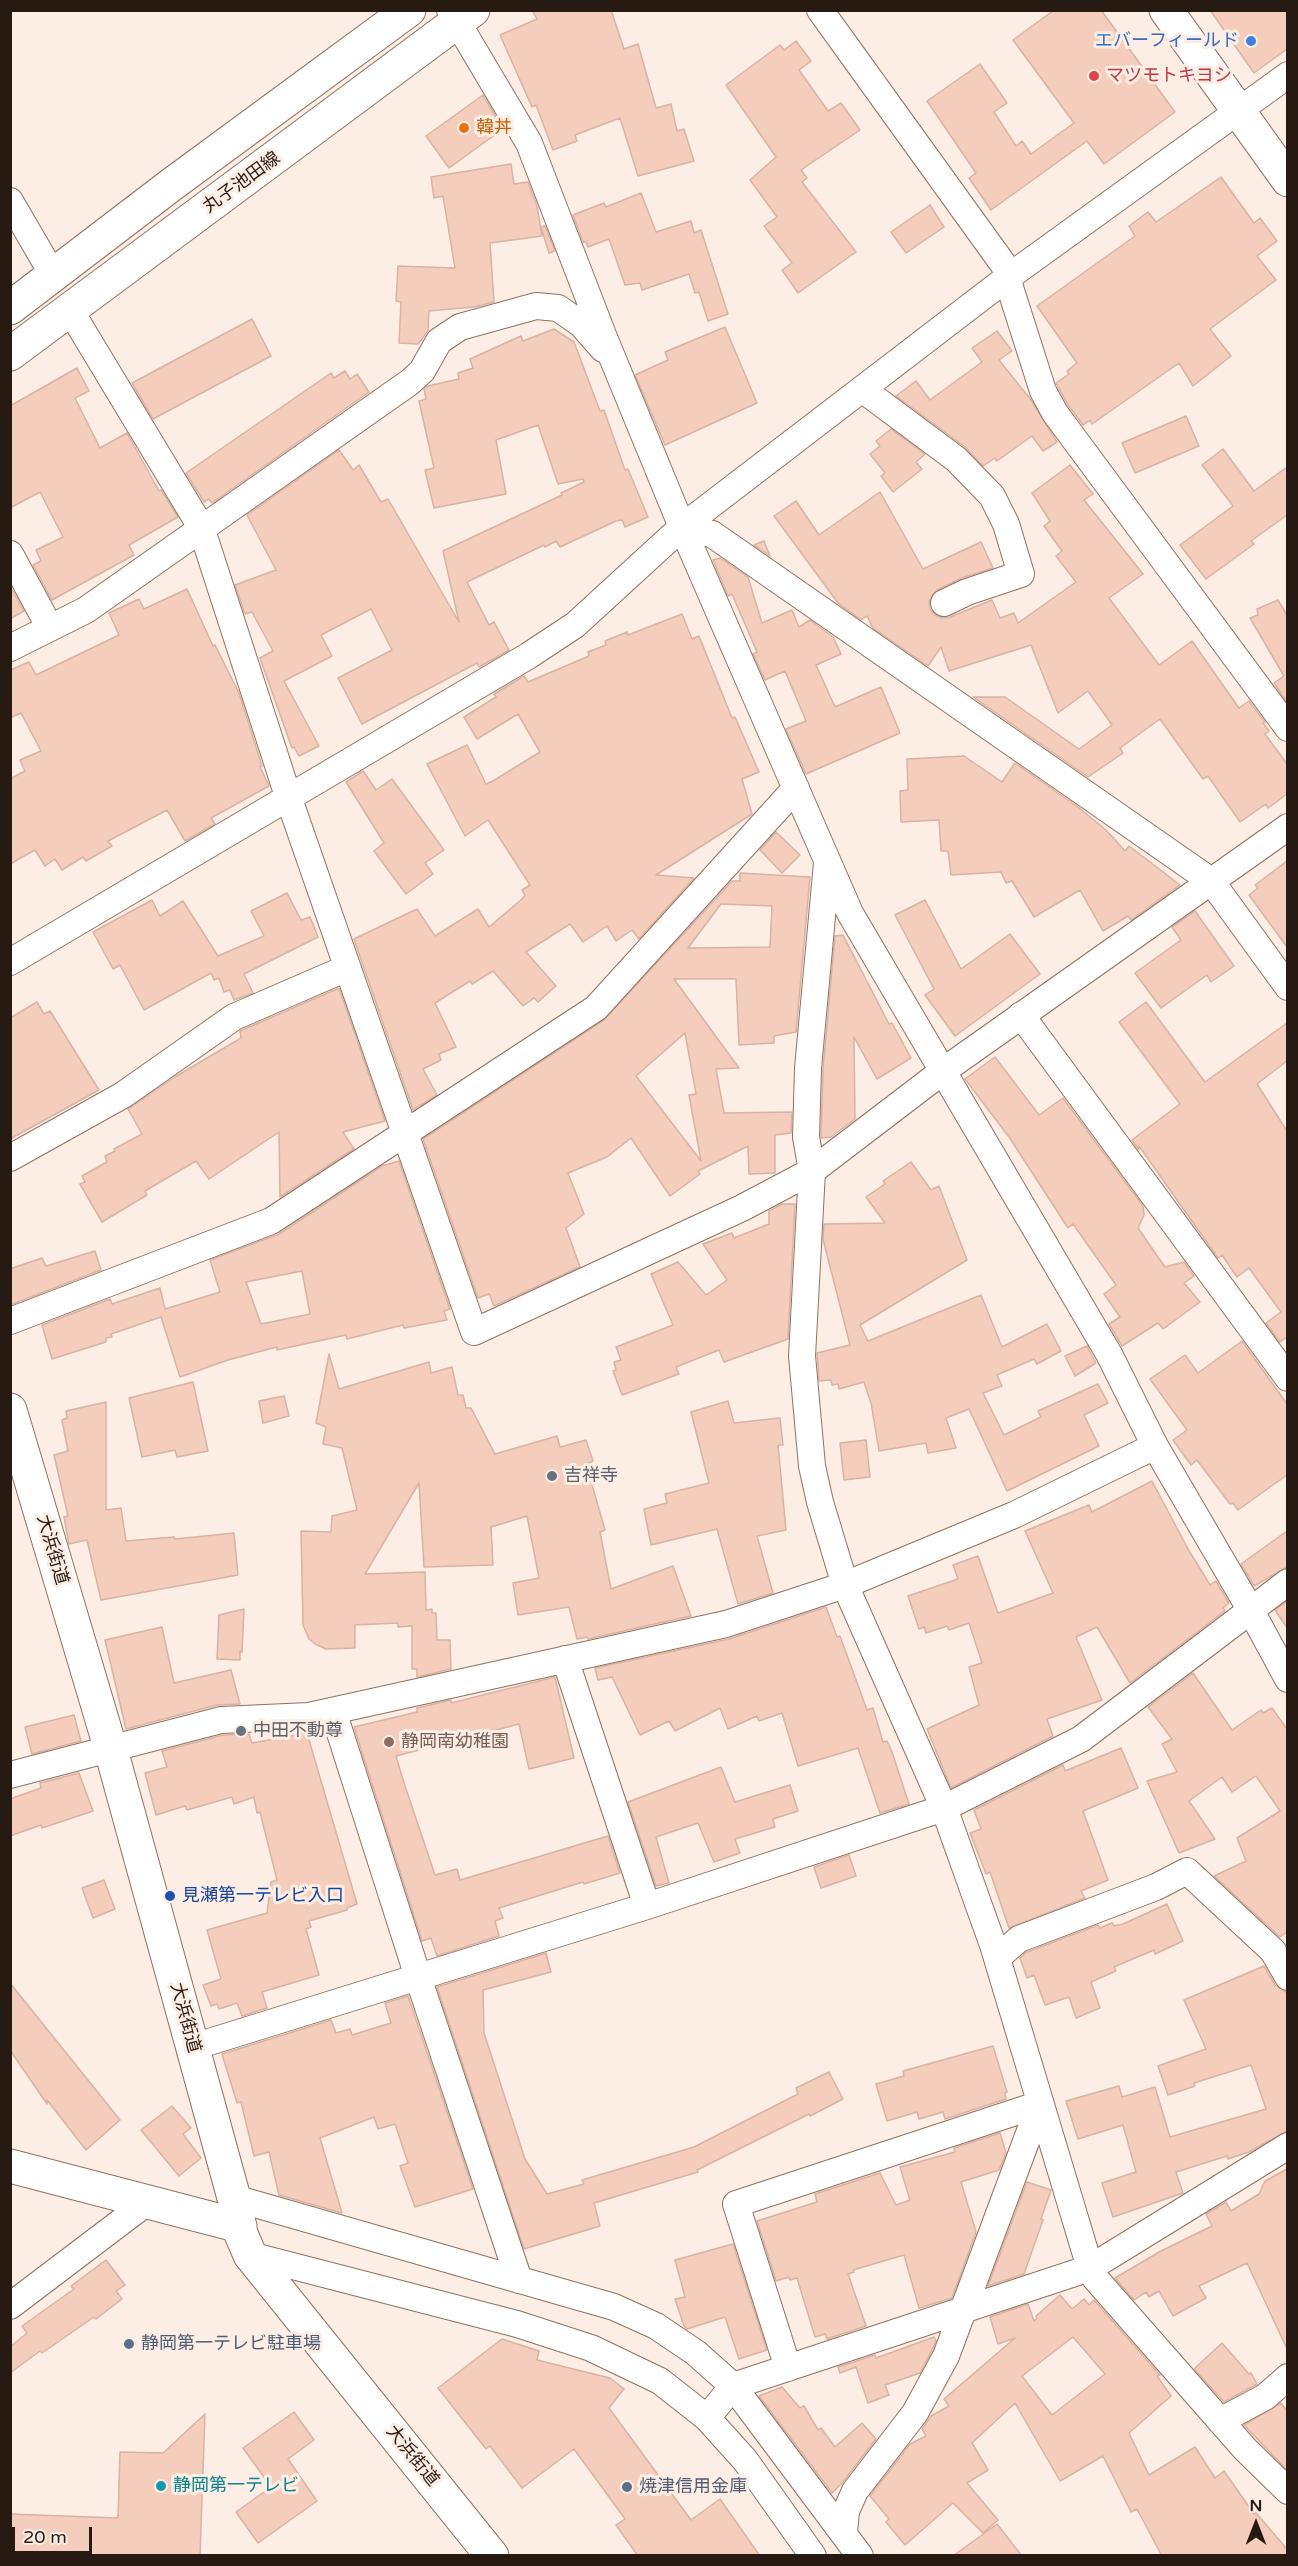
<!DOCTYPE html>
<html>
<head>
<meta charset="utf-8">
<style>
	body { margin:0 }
	#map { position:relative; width:1298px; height:2566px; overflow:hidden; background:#fdeee5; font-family:"Varela Round",sans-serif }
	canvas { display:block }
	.frame { position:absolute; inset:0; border:12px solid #271a13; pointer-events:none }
	.north { position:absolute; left:1226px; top:2494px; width:60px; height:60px; -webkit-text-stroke:4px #fdeee5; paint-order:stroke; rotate:0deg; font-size:16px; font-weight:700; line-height:24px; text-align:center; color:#271a13 }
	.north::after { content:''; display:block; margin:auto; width:21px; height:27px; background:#271a13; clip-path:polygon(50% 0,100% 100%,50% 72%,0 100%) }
	.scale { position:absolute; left:12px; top:2527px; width:80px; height:27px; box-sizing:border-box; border:3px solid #271a13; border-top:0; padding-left:8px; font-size:18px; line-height:21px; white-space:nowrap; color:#271a13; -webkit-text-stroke:4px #fdeee5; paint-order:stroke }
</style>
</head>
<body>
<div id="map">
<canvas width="1298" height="2566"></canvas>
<div class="frame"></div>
<div class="north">N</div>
<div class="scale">20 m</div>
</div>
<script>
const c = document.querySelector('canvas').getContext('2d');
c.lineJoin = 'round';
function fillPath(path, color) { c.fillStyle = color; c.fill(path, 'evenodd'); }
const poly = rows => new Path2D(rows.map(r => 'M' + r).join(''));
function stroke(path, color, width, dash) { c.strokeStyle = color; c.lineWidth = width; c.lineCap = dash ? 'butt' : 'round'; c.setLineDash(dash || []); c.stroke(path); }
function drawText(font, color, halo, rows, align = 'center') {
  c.font = font + ' "Varela Round","Noto Sans JP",sans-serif'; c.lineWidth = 6; c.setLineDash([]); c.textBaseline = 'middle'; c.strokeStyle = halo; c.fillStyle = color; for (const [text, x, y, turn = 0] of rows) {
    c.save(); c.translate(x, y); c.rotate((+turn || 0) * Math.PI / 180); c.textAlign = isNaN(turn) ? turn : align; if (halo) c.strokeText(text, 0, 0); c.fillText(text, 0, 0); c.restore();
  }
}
const building = poly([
	[532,10,611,10,624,49,638,44,656,108,671,104,677,131,684,129,694,161,638,176,620,118,575,135,577,141,553,150,536,105,532,107,500,35,537,19,532,10],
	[1054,10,1101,10,1175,112,1104,164,1087,141,991,210,969,178,976,173,927,101,980,64,1007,103,994,112,1016,146,1022,141,1031,154,1074,123,1013,40,1054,10],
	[1210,10,1287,10,1287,49,1254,73,1210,10],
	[796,41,811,61,799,70,828,111,841,103,860,130,801,170,807,178,802,182,856,252,798,293,782,270,792,263,764,226,777,217,750,180,776,157,726,85,780,45,784,50,796,41],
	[483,95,503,129,449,168,426,136,483,95],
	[511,164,514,184,528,182,537,206,542,236,490,243,494,302,474,307,429,311,428,331,418,344,399,343,401,302,396,301,398,266,455,268,443,196,434,198,431,177,511,164],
	[1221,177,1254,223,1260,218,1277,241,1257,256,1276,280,1210,329,1231,356,1193,386,1179,363,1092,424,1090,420,1083,425,1068,405,1056,383,1069,374,1067,371,1077,363,1037,306,1135,236,1129,226,1148,212,1156,222,1221,177],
	[641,193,656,232,691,221,694,233,701,230,728,314,708,321,699,292,695,293,689,274,642,290,640,283,625,285,609,239,588,247,586,242,583,242,573,215,604,203,606,207,641,193],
	[930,205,944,227,906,253,891,232,930,205],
	[545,226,555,251,549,253,541,227,545,226],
	[252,319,271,356,153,419,132,383,252,319],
	[725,327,757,403,665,445,635,375,668,360,665,352,725,327],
	[554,329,574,342,600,411,604,410,625,470,628,469,648,517,625,527,622,520,616,521,560,547,556,541,545,547,544,545,467,582,489,625,494,622,509,650,479,667,477,663,362,724,338,678,392,650,371,609,321,635,332,656,284,681,319,746,299,756,294,747,292,748,260,658,273,651,252,612,245,614,235,585,276,570,247,515,339,450,353,470,359,465,381,502,388,499,459,622,443,551,562,495,561,493,584,482,583,479,558,484,538,425,496,440,506,494,434,508,425,470,434,468,419,401,426,399,424,389,428,386,459,379,458,373,473,368,470,359,521,336,523,341,554,329],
	[997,331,1012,351,999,360,1031,400,1057,442,1043,451,1032,436,997,461,995,458,983,466,965,447,896,396,916,381,930,400,982,362,972,348,997,331],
	[77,368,89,391,75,398,100,448,127,433,159,491,161,490,178,517,129,545,134,555,52,600,33,565,41,561,36,550,63,537,40,492,10,508,10,406,77,368],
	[345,371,350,379,357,374,369,392,212,503,209,499,204,502,186,473,331,373,334,378,345,371],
	[1186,416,1199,446,1135,473,1122,443,1186,416],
	[891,429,925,454,916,462,922,469,893,492,881,476,885,473,870,454,880,446,876,441,891,429],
	[1223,449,1254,491,1287,467,1287,515,1251,541,1254,544,1206,579,1180,545,1233,506,1202,465,1223,449],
	[1070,465,1093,494,1084,500,1143,574,1109,598,1159,665,1192,641,1239,708,1249,701,1265,722,1263,723,1269,731,1265,734,1287,764,1287,794,1268,808,1266,804,1240,822,1208,776,1203,779,1160,719,1120,748,1123,753,1088,777,973,697,1005,697,1079,749,1112,725,1088,691,1058,713,1031,645,949,671,941,647,928,666,873,628,867,616,861,620,838,603,774,516,796,501,819,535,880,492,923,569,981,542,993,568,962,578,937,590,929,601,930,609,935,615,942,618,950,617,992,600,1000,618,1014,613,1018,623,1076,582,1056,556,1062,551,1044,526,1050,521,1032,493,1070,465],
	[764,541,770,556,754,545,764,541],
	[720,558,748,577,762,623,792,610,799,627,810,620,833,637,841,654,816,665,835,707,881,687,900,733,806,774,786,729,806,721,785,671,765,680,753,654,757,652,732,594,728,596,713,560,720,558],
	[10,586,24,611,10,619,10,586],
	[187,589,213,646,215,645,239,693,262,766,260,767,269,786,211,818,215,824,185,841,167,810,108,841,112,846,86,861,83,857,62,870,55,859,45,866,35,850,10,864,10,779,25,771,20,760,41,751,21,713,10,718,10,670,29,662,36,675,119,635,109,613,139,599,144,609,187,589],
	[1278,600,1287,615,1287,702,1274,683,1284,676,1250,618,1258,615,1257,609,1278,600],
	[682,614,692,639,699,636,732,718,735,717,759,772,742,779,752,814,656,875,694,878,639,939,632,930,616,941,607,926,583,942,570,924,526,952,556,986,538,1002,534,998,523,1006,493,971,472,984,470,981,435,1003,456,1047,439,1054,441,1060,423,1069,437,1095,413,1110,354,939,417,909,435,936,478,909,489,927,522,899,525,895,522,890,530,885,488,820,465,836,427,764,467,745,486,784,493,781,540,752,518,714,477,739,464,717,496,697,494,694,524,676,528,682,589,656,588,652,606,645,605,641,627,632,628,635,682,614],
	[964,756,1002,782,1015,763,1078,807,1106,830,1125,851,1129,846,1180,885,1131,920,1128,916,1103,931,1080,890,1034,917,1012,881,1006,883,1001,872,951,875,948,851,941,851,939,820,901,822,900,791,908,790,907,759,964,756],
	[363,771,376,790,392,779,444,850,425,863,433,874,406,894,374,851,384,843,346,782,363,771],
	[776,832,800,855,782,873,760,850,776,832],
	[1287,861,1287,947,1249,895,1258,888,1255,885,1287,861],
	[740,873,810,877,796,1032,774,1036,774,1043,739,1045,736,979,674,979,739,1068,716,1069,724,1113,792,1112,791,1133,775,1135,775,1173,749,1174,748,1146,698,1171,700,1174,670,1196,631,1138,607,1157,568,1173,584,1214,566,1228,580,1267,494,1306,489,1294,478,1298,423,1139,604,1020,732,881,740,881,740,873],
	[721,904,772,906,770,947,688,948,721,904],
	[685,1033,696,1094,689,1095,701,1161,636,1076,685,1033],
	[287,893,301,920,310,917,318,937,244,974,253,993,234,1000,230,990,224,992,219,978,214,980,211,973,144,1010,120,965,113,969,93,932,152,900,160,916,183,901,218,956,264,936,251,911,287,893],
	[925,900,961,969,1010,934,1040,974,955,1036,925,995,934,989,895,915,925,900],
	[1195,911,1234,966,1211,982,1207,975,1161,1008,1135,973,1181,940,1172,927,1195,911],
	[843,935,889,1024,892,1023,911,1058,877,1079,854,1037,855,1119,831,1137,821,1138,823,1069,835,936,843,935],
	[339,988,385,1121,343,1132,354,1149,280,1197,279,1132,209,1179,196,1161,145,1191,147,1195,102,1222,80,1184,85,1182,82,1176,107,1162,105,1156,115,1151,114,1149,142,1134,128,1109,175,1077,241,1038,240,1031,339,988],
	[37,1002,44,1014,50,1011,99,1090,10,1139,10,1018,37,1002],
	[1146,1002,1205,1082,1287,1023,1287,1061,1257,1084,1287,1131,1287,1337,1280,1342,1266,1323,1281,1312,1249,1268,1237,1277,1222,1255,1218,1258,1139,1146,1139,1150,1132,1140,1180,1104,1119,1022,1146,1002],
	[995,1057,1039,1115,1063,1098,1143,1206,1144,1215,1138,1228,1165,1267,1184,1262,1194,1276,1184,1283,1200,1302,1163,1329,1158,1323,1122,1346,1109,1324,1120,1317,1104,1294,1116,1285,1073,1224,1068,1228,1009,1137,965,1079,995,1057],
	[399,1161,450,1309,444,1311,447,1320,404,1328,403,1325,347,1339,346,1335,277,1350,277,1347,228,1360,180,1377,161,1317,111,1334,112,1337,106,1338,106,1342,52,1359,42,1325,110,1299,112,1304,160,1288,165,1309,220,1292,210,1260,279,1234,382,1166,399,1161],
	[302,1271,310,1314,261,1324,246,1282,302,1271],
	[911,1162,931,1190,939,1186,967,1260,860,1325,868,1341,981,1295,1002,1347,1047,1324,1061,1351,1037,1364,1034,1359,997,1375,1002,1386,983,1393,1004,1435,1041,1417,1038,1411,1098,1384,1108,1403,1084,1415,1099,1446,1007,1491,969,1409,946,1418,956,1448,928,1453,926,1443,879,1451,871,1403,864,1382,839,1389,838,1384,832,1385,831,1380,819,1381,817,1353,850,1345,823,1239,824,1224,885,1223,866,1197,885,1184,883,1181,911,1162],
	[782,1204,795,1204,788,1339,724,1362,719,1350,676,1367,679,1374,622,1395,613,1371,616,1370,614,1362,621,1360,616,1347,673,1325,651,1274,678,1262,706,1295,727,1280,703,1244,732,1233,734,1238,769,1224,769,1211,782,1204],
	[95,1251,101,1270,10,1305,10,1269,42,1258,46,1266,95,1251],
	[1242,1341,1287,1404,1287,1475,1238,1510,1233,1503,1230,1504,1197,1460,1191,1465,1173,1440,1187,1430,1150,1379,1185,1355,1198,1373,1242,1341],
	[1087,1346,1096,1363,1075,1376,1065,1356,1087,1346],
	[329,1354,339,1389,429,1362,431,1373,452,1367,458,1395,463,1395,466,1408,471,1408,495,1454,557,1436,560,1447,586,1440,593,1461,586,1464,605,1530,600,1532,611,1589,673,1566,691,1616,588,1639,587,1637,577,1639,569,1607,518,1615,513,1583,539,1578,527,1516,491,1527,493,1565,424,1567,419,1483,365,1574,425,1572,426,1610,432,1609,432,1613,436,1613,437,1640,450,1640,451,1669,417,1677,417,1669,412,1669,412,1626,398,1627,398,1623,355,1625,355,1648,326,1649,315,1644,309,1639,303,1625,301,1531,331,1532,332,1516,357,1510,342,1448,323,1444,326,1427,316,1423,329,1354],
	[193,1382,208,1451,177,1457,175,1450,142,1457,129,1398,193,1382],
	[284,1396,289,1416,263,1423,259,1401,284,1396],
	[728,1401,734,1423,780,1418,783,1445,778,1445,786,1530,757,1536,773,1593,738,1604,717,1529,651,1545,644,1509,667,1503,665,1494,709,1483,691,1412,728,1401],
	[106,1402,106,1510,121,1508,126,1541,174,1537,175,1539,234,1533,238,1575,101,1600,87,1540,69,1544,64,1517,68,1516,54,1455,68,1451,62,1420,67,1418,66,1411,106,1402],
	[866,1440,870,1477,844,1480,840,1443,866,1440],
	[1152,1481,1188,1549,1210,1585,1216,1581,1229,1603,1223,1608,1225,1611,1130,1683,1097,1627,1076,1637,1102,1700,1047,1719,1053,1736,951,1788,927,1729,979,1705,969,1667,982,1663,969,1623,949,1630,947,1626,926,1633,924,1627,919,1629,908,1596,958,1579,953,1565,978,1556,998,1613,1053,1593,1025,1531,1089,1505,1092,1512,1152,1481],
	[1287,1531,1287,1567,1254,1586,1241,1564,1287,1531],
	[1287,1601,1287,1628,1275,1610,1287,1601],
	[826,1607,837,1637,840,1636,867,1710,873,1708,883,1742,887,1741,892,1752,909,1804,880,1813,858,1748,798,1766,782,1713,759,1721,757,1716,728,1729,720,1708,675,1731,669,1721,640,1735,612,1677,598,1680,595,1668,729,1639,826,1607],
	[244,1609,242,1652,240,1651,240,1660,217,1659,219,1615,244,1609],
	[162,1627,174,1683,231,1670,240,1704,217,1705,126,1729,105,1640,162,1627],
	[1193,1673,1232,1730,1261,1710,1263,1713,1272,1708,1287,1729,1287,1932,1280,1937,1214,1876,1246,1861,1237,1838,1280,1811,1256,1776,1232,1792,1222,1777,1189,1801,1215,1839,1179,1853,1147,1781,1177,1772,1162,1744,1172,1739,1148,1707,1193,1673],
	[555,1677,574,1758,529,1769,519,1724,396,1756,404,1783,435,1875,457,1869,460,1880,608,1836,620,1873,584,1884,583,1882,499,1908,503,1918,495,1921,499,1936,437,1956,431,1938,422,1941,354,1727,417,1712,417,1708,451,1700,451,1703,555,1677],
	[74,1715,81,1741,32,1754,25,1727,74,1715],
	[307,1733,357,1904,347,1908,347,1910,309,1921,311,1927,306,1929,319,1975,262,1992,267,2008,242,2016,237,2003,219,2009,217,2004,211,2006,203,1985,221,1979,207,1930,267,1913,271,1882,277,1880,260,1812,257,1813,254,1797,234,1804,232,1797,187,1810,185,1806,156,1815,145,1773,167,1767,162,1751,223,1735,249,1734,252,1743,307,1733],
	[1121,1748,1138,1788,1083,1811,1108,1880,1081,1891,1085,1898,1009,1928,990,1872,986,1874,970,1833,981,1829,974,1810,1063,1765,1065,1771,1121,1748],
	[721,1767,735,1802,790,1785,798,1811,773,1819,775,1827,735,1839,740,1853,714,1862,698,1823,656,1837,669,1883,656,1886,628,1802,721,1767],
	[79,1773,93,1811,42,1828,41,1825,10,1836,10,1799,41,1788,40,1783,79,1773],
	[849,1855,856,1876,821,1888,814,1867,849,1855],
	[104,1880,115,1909,93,1918,82,1888,104,1880],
	[1167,1904,1183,1941,1155,1954,1154,1950,1114,1967,1116,1971,1091,1982,1100,2008,1076,2018,1069,1997,1045,2005,1034,1975,1027,1978,1020,1958,1027,1952,1098,1925,1100,1928,1112,1923,1114,1926,1123,1924,1167,1904],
	[546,1953,551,1972,483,1990,484,2033,525,2159,547,2194,584,2184,582,2180,694,2147,798,2094,796,2088,829,2072,843,2099,810,2116,809,2114,697,2170,698,2172,594,2203,600,2226,524,2249,437,1987,546,1953],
	[1264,1966,1275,1985,1287,1993,1287,2131,1249,2152,1228,2159,1227,2156,1176,2172,1183,2193,1113,2217,1102,2183,1136,2172,1123,2125,1078,2139,1066,2101,1119,2086,1122,2097,1155,2087,1170,2137,1266,2109,1251,2065,1194,2083,1195,2086,1168,2095,1158,2066,1206,2049,1184,2000,1264,1966],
	[10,1983,120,2120,86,2150,47,2100,47,2104,10,2050,10,1983],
	[408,1996,473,2189,415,2207,400,2166,408,2163,395,2124,378,2129,374,2117,320,2138,342,2213,279,2195,269,2152,254,2156,241,2102,237,2103,222,2054,331,2020,336,2033,350,2029,352,2035,391,2023,385,2003,408,1996],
	[993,2046,1007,2092,1005,2093,1006,2099,945,2119,943,2112,919,2119,917,2112,887,2121,876,2084,904,2076,903,2071,993,2046],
	[172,2106,191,2128,183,2134,201,2158,179,2176,141,2130,172,2106],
	[1000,2133,1006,2153,999,2170,961,2182,976,2232,952,2298,919,2308,904,2255,853,2270,854,2272,848,2274,866,2326,827,2339,825,2334,815,2337,797,2278,790,2280,789,2277,776,2281,757,2221,817,2202,815,2194,880,2173,896,2205,910,2200,900,2167,955,2152,954,2148,1000,2133],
	[1287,2169,1287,2349,1247,2263,1199,2286,1206,2298,1173,2316,1159,2291,1149,2297,1146,2292,1134,2300,1115,2278,1161,2251,1212,2226,1206,2214,1226,2202,1231,2211,1259,2194,1265,2181,1287,2169],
	[1027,2182,1051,2190,1041,2219,1043,2220,1024,2274,988,2286,1027,2182],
	[733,2244,767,2350,739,2359,725,2317,687,2329,684,2326,675,2299,685,2297,675,2260,733,2244],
	[106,2260,125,2285,116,2291,122,2299,96,2319,94,2317,42,2353,40,2351,10,2373,10,2347,27,2333,22,2326,74,2289,71,2286,106,2260],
	[1060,2295,1072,2309,1084,2299,1089,2305,1094,2300,1160,2375,1157,2376,1171,2396,1129,2433,1149,2475,1195,2447,1215,2478,1224,2471,1254,2514,1256,2513,1287,2549,1287,2556,1162,2556,1137,2509,1131,2512,1103,2456,1060,2481,1015,2403,972,2443,988,2470,967,2483,998,2520,983,2533,953,2503,905,2545,886,2522,889,2519,870,2496,910,2444,926,2436,922,2429,931,2416,949,2406,944,2399,1015,2338,998,2344,990,2317,1028,2304,1034,2321,1037,2318,1036,2316,1060,2295],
	[1073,2337,1105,2374,1052,2415,1022,2376,1073,2337],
	[934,2337,936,2341,932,2350,920,2373,885,2385,889,2395,868,2403,856,2367,840,2373,838,2367,875,2355,876,2358,934,2337],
	[502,2339,539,2351,537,2360,610,2378,624,2389,609,2408,691,2520,720,2499,760,2556,638,2556,616,2525,625,2519,574,2449,522,2488,490,2446,486,2449,438,2388,502,2339],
	[1222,2343,1249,2374,1251,2373,1257,2384,1224,2402,1194,2369,1222,2343],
	[782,2387,800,2408,804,2406,818,2430,821,2428,835,2447,862,2423,876,2439,842,2483,832,2493,759,2396,782,2387],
	[1281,2403,1287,2411,1287,2470,1244,2425,1281,2403],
	[294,2412,314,2440,288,2459,317,2501,258,2543,236,2512,271,2487,243,2448,294,2412],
	[205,2414,200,2556,10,2556,10,2514,118,2518,120,2452,163,2453,205,2414],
	[997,2524,1022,2556,953,2556,997,2524]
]);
const minor = poly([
	[450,10,529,143,603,335,682,527,850,913,1109,1354,1155,1446,1250,1609,1288,1679],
	[820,10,1011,275],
	[10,201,53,275],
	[1007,278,1043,391,1055,413,1288,728],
	[70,310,201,527,288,796,474,1332,742,1208,812,1171,943,1071,1288,827],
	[862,389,956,459,992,496,1006,524,1021,574,967,592,944,603],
	[682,527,712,534,1211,881,1288,987],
	[10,554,50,628],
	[10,648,86,610,410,382,422,371,439,341,460,327,536,306,558,308,581,324,603,349],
	[827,863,808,1068,806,1137,812,1171,802,1356,812,1466,820,1502,845,1585,944,1808,993,1945,1090,2268,1095,2278,1245,2449,1288,2491],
	[10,962,528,656,575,625,682,527,1007,278,1288,75],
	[1021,1015,1288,1378],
	[10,1158,123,1095,234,1017,347,968],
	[10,1321,271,1221,596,1008,796,788],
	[565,1659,647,1906],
	[333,1711,418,1977,519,2280],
	[10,1775,221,1720,309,1716,726,1624,845,1585,1014,1515,1155,1446],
	[997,1958,1019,1939,1156,1887,1187,1871,1273,1951,1288,1977],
	[193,2047,647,1906,944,1808,1081,1739,1288,1582],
	[234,2198,614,2307,656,2326,696,2353,733,2386,860,2556],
	[250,2255,517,2324,591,2348,660,2381,707,2418,745,2460,813,2556],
	[10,2306,146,2203],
	[788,2368,736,2204,1040,2104,946,2356,915,2413,855,2491,846,2511,844,2533],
	[707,2418,733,2386,1090,2268,1288,2146],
	[1220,2421,1265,2397,1288,2377]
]);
const tertiary = poly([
	[1166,10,1288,180],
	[10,308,171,185,409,10],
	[10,354,473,10],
	[10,1410,111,1750,234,2198,241,2234,250,2255,492,2556],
	[10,2166,240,2226]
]);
const markers = [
	[1251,41,6,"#3f7fe0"],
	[1094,76,6,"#e0444e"],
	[464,128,6,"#e8710a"],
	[552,1476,6,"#6b7280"],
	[241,1731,6,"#6b7280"],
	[389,1742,6,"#8d6e63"],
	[170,1896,6,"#1a4fb4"],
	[129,2344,6,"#5c6f8a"],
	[161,2486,6,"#0f9aa8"],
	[627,2487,6,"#5c6f8a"]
];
const shopNames = [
	["エバーフィールド",1239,41]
];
const healthNames = [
	["マツモトキヨシ",1106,76]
];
const foodNames = [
	["韓丼",476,128]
];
const streetNames = [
	["丸子池田線",242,183,-36],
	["大浜街道",52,1550,74],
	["大浜街道",185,2018,75],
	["大浜街道",412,2456,51]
];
const worshipNames = [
	["吉祥寺",564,1476],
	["中田不動尊",253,1731]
];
const educationNames = [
	["静岡南幼稚園",401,1742]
];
const transitNames = [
	["見瀬第一テレビ入口",182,1896]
];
const serviceNames = [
	["静岡第一テレビ駐車場",141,2344],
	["焼津信用金庫",639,2487]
];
const cultureNames = [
	["静岡第一テレビ",173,2486]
];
fillPath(building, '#f4cdbc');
stroke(building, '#d8b2a2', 1.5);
stroke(minor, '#91715e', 28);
stroke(tertiary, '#91715e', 35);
stroke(minor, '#fff', 26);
stroke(tertiary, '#fff', 33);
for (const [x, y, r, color] of markers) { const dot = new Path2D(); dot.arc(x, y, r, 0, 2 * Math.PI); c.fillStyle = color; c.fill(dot); stroke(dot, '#fdeee5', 2); }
drawText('18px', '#366cbe', '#fdeee5', shopNames, 'right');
drawText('18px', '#be3a42', '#fdeee5', healthNames, 'left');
drawText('18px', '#c56008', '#fdeee5', foodNames, 'left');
drawText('18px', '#271a13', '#fdeee5', streetNames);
drawText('18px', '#5b616d', '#fdeee5', worshipNames, 'left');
drawText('18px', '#785e54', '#fdeee5', educationNames, 'left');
drawText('18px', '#164399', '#fdeee5', transitNames, 'left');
drawText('18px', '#4e5e75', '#fdeee5', serviceNames, 'left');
drawText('18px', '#0d838f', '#fdeee5', cultureNames, 'left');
</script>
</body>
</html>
